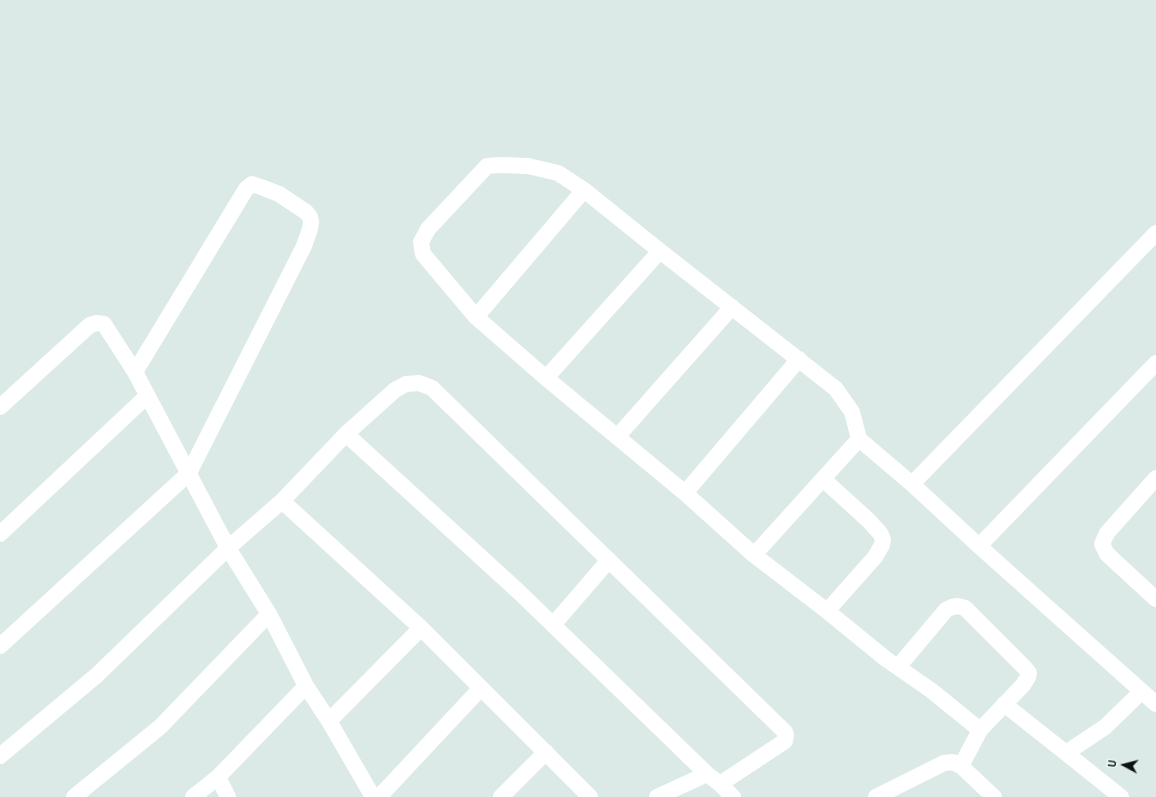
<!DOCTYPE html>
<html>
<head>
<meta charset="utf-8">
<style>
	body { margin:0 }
	#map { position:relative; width:1156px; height:797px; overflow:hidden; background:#dbeae6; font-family:"PT Sans",sans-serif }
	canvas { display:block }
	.north { position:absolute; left:1104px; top:745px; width:40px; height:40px; -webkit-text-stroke:3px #e8f8f4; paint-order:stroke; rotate:277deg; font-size:11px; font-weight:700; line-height:16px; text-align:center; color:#0e1312 }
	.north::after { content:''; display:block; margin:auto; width:14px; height:18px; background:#0e1312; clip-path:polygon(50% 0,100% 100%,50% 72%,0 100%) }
</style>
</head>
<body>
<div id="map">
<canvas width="1156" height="797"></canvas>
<div class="north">U</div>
</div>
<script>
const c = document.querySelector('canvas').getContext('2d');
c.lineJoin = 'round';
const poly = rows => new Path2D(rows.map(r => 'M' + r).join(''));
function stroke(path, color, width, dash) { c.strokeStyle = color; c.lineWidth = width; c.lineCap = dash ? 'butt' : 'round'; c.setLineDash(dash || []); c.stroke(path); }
const minor = poly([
	[1156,233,912,484,979,546,1156,704],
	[476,317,584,190],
	[546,378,660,251],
	[0,407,90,325,97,323,104,324,135,372,228,548,269,614,306,686,329,721,373,797],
	[346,434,519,592,707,774,720,784,733,797],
	[617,437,732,307],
	[1156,478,1107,533,1102,544,1107,554,1156,599],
	[823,479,868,520,880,533,883,539,882,545,875,557,827,611],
	[912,484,859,439,852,412,836,389,660,251,584,190,558,173,528,166,501,165,487,166,428,229,421,242,423,254,476,317,546,378,685,493,754,555,827,611,886,659,932,691,980,730,961,766],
	[685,493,799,359],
	[282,501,421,628,590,797],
	[0,534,147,396],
	[979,546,1156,363],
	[754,555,859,439],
	[553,625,609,560],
	[0,646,189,473,304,246,310,229,311,222,310,217,306,212,279,194,261,187,252,184,246,189,135,372],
	[898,667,946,610,952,607,958,606,965,608,1025,668,1029,673,1028,677,1023,685,980,730],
	[1004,704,1066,753,1105,727,1142,691],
	[329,721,421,628],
	[1066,753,1121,797],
	[0,756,97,675,228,548,282,501,346,434,395,390,406,384,419,383,432,388,785,732,786,735,785,741,720,784],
	[218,777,228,797],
	[74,797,160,727,269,614],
	[193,797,218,777,306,686],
	[379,797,481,688],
	[501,797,546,752],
	[657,797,707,774],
	[876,797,944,763,953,762,961,766,994,797]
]);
stroke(minor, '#fff', 16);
</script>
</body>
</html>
